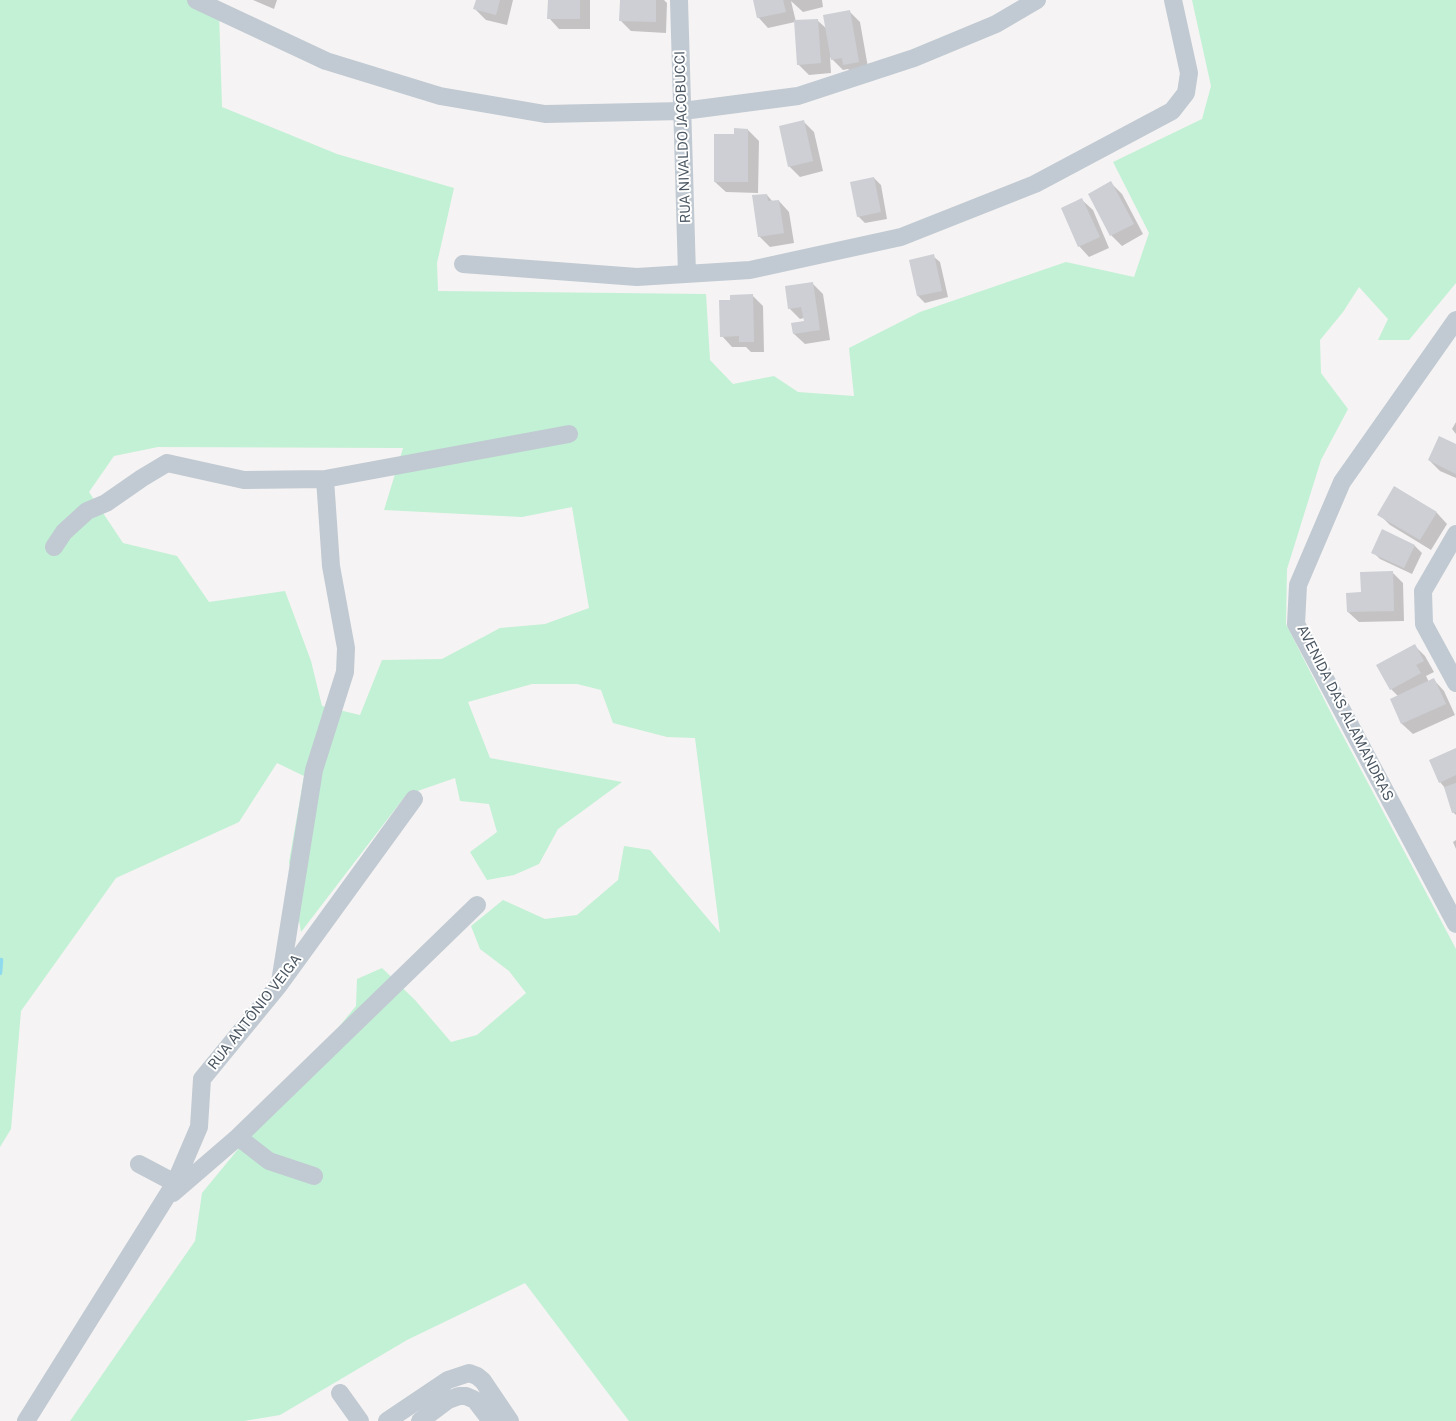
<!DOCTYPE html>
<html>
<head>
<meta charset="utf-8">
<style>
	body { margin:0 }
	canvas { display:block; background:#f5f3f3 }
</style>
</head>
<body>
<canvas width="1456" height="1421"></canvas>
<script>
const c = document.querySelector('canvas').getContext('2d');
c.lineJoin = 'round';
function fillPath(path, color) { c.fillStyle = color; c.fill(path, 'evenodd'); }
const poly = rows => new Path2D(rows.map(r => 'M' + r).join(''));
function stroke(path, color, width, dash) { c.strokeStyle = color; c.lineWidth = width; c.lineCap = dash ? 'butt' : 'round'; c.setLineDash(dash || []); c.stroke(path); }
function drawText(font, color, halo, rows, align = 'center') {
  c.font = font + ' "Public Sans",sans-serif'; c.lineWidth = 4; c.setLineDash([]); c.textBaseline = 'middle'; c.strokeStyle = halo; c.fillStyle = color; for (const [text, x, y, turn = 0] of rows) {
    c.save(); c.translate(x, y); c.rotate((+turn || 0) * Math.PI / 180); c.textAlign = isNaN(turn) ? turn : align; if (halo) c.strokeText(text, 0, 0); c.fillText(text, 0, 0); c.restore();
  }
}
const green = poly([
	[0,0,203,0,219,11,222,107,337,154,454,188,437,263,438,291,706,294,710,360,733,384,774,376,798,392,854,396,849,348,920,312,1066,262,1134,277,1149,233,1113,162,1202,119,1211,86,1192,0,1456,0,1456,283,1409,340,1378,340,1388,319,1359,287,1343,312,1320,340,1321,373,1348,409,1321,460,1287,569,1286,624,1334,719,1456,949,1456,1421,629,1421,525,1283,407,1340,280,1415,244,1421,70,1421,195,1241,202,1193,356,1006,357,979,382,968,415,1000,451,1042,477,1035,526,993,509,971,480,949,471,926,503,900,545,919,577,915,618,880,624,846,650,850,720,933,695,738,667,737,613,723,601,690,577,684,532,684,468,702,490,758,622,782,558,829,539,864,514,875,487,880,470,852,497,832,489,804,460,801,455,778,406,795,301,932,289,862,304,776,277,763,239,822,116,878,21,1011,11,1129,0,1147],
	[158,447,403,448,384,510,522,517,572,507,589,608,545,624,500,628,442,659,382,660,360,715,322,706,311,661,285,591,209,602,177,556,123,543,89,492,114,456]
]);
const shadow = poly([
	[253,0,277,0,274,9],
	[477,0,513,0,507,25,486,20,475,9],
	[549,0,590,0,590,29,559,29,549,18],
	[621,0,664,0,667,3,666,33,631,31,621,21],
	[754,0,822,0,823,7,803,12,791,1,796,22,817,20,827,29,849,11,860,22,869,73,855,75,848,69,843,70,830,57,831,73,809,75,798,64,795,22,768,28,758,17],
	[803,121,814,132,823,171,800,177,789,166],
	[748,130,759,141,758,193,726,192,715,182,735,135],
	[874,178,881,185,887,219,865,223,858,216],
	[1111,183,1122,194,1143,234,1122,246,1111,235,1090,195],
	[767,195,773,202,779,201,789,212,794,243,770,247,759,236],
	[1082,200,1093,210,1109,248,1089,257,1079,246],
	[933,256,940,262,948,297,925,303,918,296,911,261],
	[812,283,823,294,830,340,805,344,794,334,805,322,804,318,800,319,789,308],
	[752,295,763,306,764,352,751,352,746,347,732,347,722,336,731,301],
	[1456,422,1456,434,1452,429],
	[1456,445,1456,478,1440,471,1429,460],
	[1395,488,1437,513,1447,524,1431,550,1390,525,1379,514],
	[1383,531,1415,546,1422,553,1412,574,1380,559,1373,552],
	[1392,572,1403,583,1404,621,1359,622,1348,612,1362,593],
	[1415,646,1425,656,1434,672,1426,676,1429,682,1434,680,1444,691,1455,715,1413,734,1402,724,1391,699,1398,696,1391,689],
	[1456,749,1456,815,1453,812,1445,788,1440,782],
	[1456,840,1456,849,1453,842]
]);
const stream = poly([
	[0,973,1,960]
]);
const building = poly([
	[476,0,500,0,496,15,473,9],
	[548,0,580,0,580,19,547,19],
	[620,0,656,0,656,22,619,21],
	[753,0,783,0,786,12,757,18],
	[850,10,859,62,843,65,842,58,831,60,823,15],
	[818,19,821,63,797,65,794,20],
	[804,120,813,161,788,167,779,126],
	[734,128,748,129,748,182,714,182,714,134,734,134],
	[874,177,881,212,857,217,850,182],
	[1111,181,1134,224,1110,236,1088,194],
	[767,194,768,201,779,200,784,233,758,237,752,195],
	[1082,198,1100,237,1078,247,1061,208],
	[934,254,942,291,917,296,909,260],
	[813,282,820,330,793,334,791,323,804,321,801,307,788,309,785,286],
	[753,294,754,342,739,342,739,336,720,337,719,300,730,300,730,295],
	[1439,436,1456,444,1456,474,1428,460],
	[1394,486,1437,512,1420,540,1377,515],
	[1382,529,1415,545,1404,568,1371,553],
	[1393,571,1394,611,1347,612,1346,593,1361,592,1360,572],
	[1415,644,1424,661,1416,665,1421,673,1390,690,1376,665],
	[1434,678,1446,704,1401,724,1390,699],
	[1456,748,1456,775,1439,783,1429,760],
	[1456,783,1456,812,1452,813,1444,787]
]);
const minor = poly([
	[196,0,326,61,440,96,545,114,683,111,798,96,914,58,996,24,1037,0],
	[679,0,687,274],
	[463,264,637,277,750,270,901,237,1035,184,1172,111,1186,93,1189,73,1173,0],
	[1456,320,1342,482,1298,585,1296,624,1456,924],
	[1456,534,1423,591,1424,624,1456,683],
	[54,547,64,532,87,511,106,503,142,478,167,463,244,480,325,479,569,434],
	[280,982,314,770,345,672,346,648,331,566,325,479],
	[238,1137,269,1161,314,1176],
	[139,1164,175,1183],
	[173,1193,238,1137,477,905],
	[340,1393,360,1421],
	[26,1421,175,1183,199,1127,202,1079,279,985,414,799],
	[387,1421,448,1380,469,1373,477,1376,483,1381,510,1421],
	[420,1421,448,1400,459,1396,466,1396,475,1400,491,1421]
]);
const streetNames = [
	["RUA NIVALDO JACOBUCCI",683,137,-92],
	["AVENIDA DAS ALAMANDRAS",1345,713,63],
	["RUA ANTÔNIO VEIGA",255,1012,-52]
];
fillPath(green, '#c3f1d5');
fillPath(shadow, '#0003');
stroke(stream, '#90daee', 4.5);
fillPath(building, '#cdcfd5');
stroke(minor, '#c1cad2', 18);
drawText('14px', '#4a5661', '#fff', streetNames);
</script>
</body>
</html>
